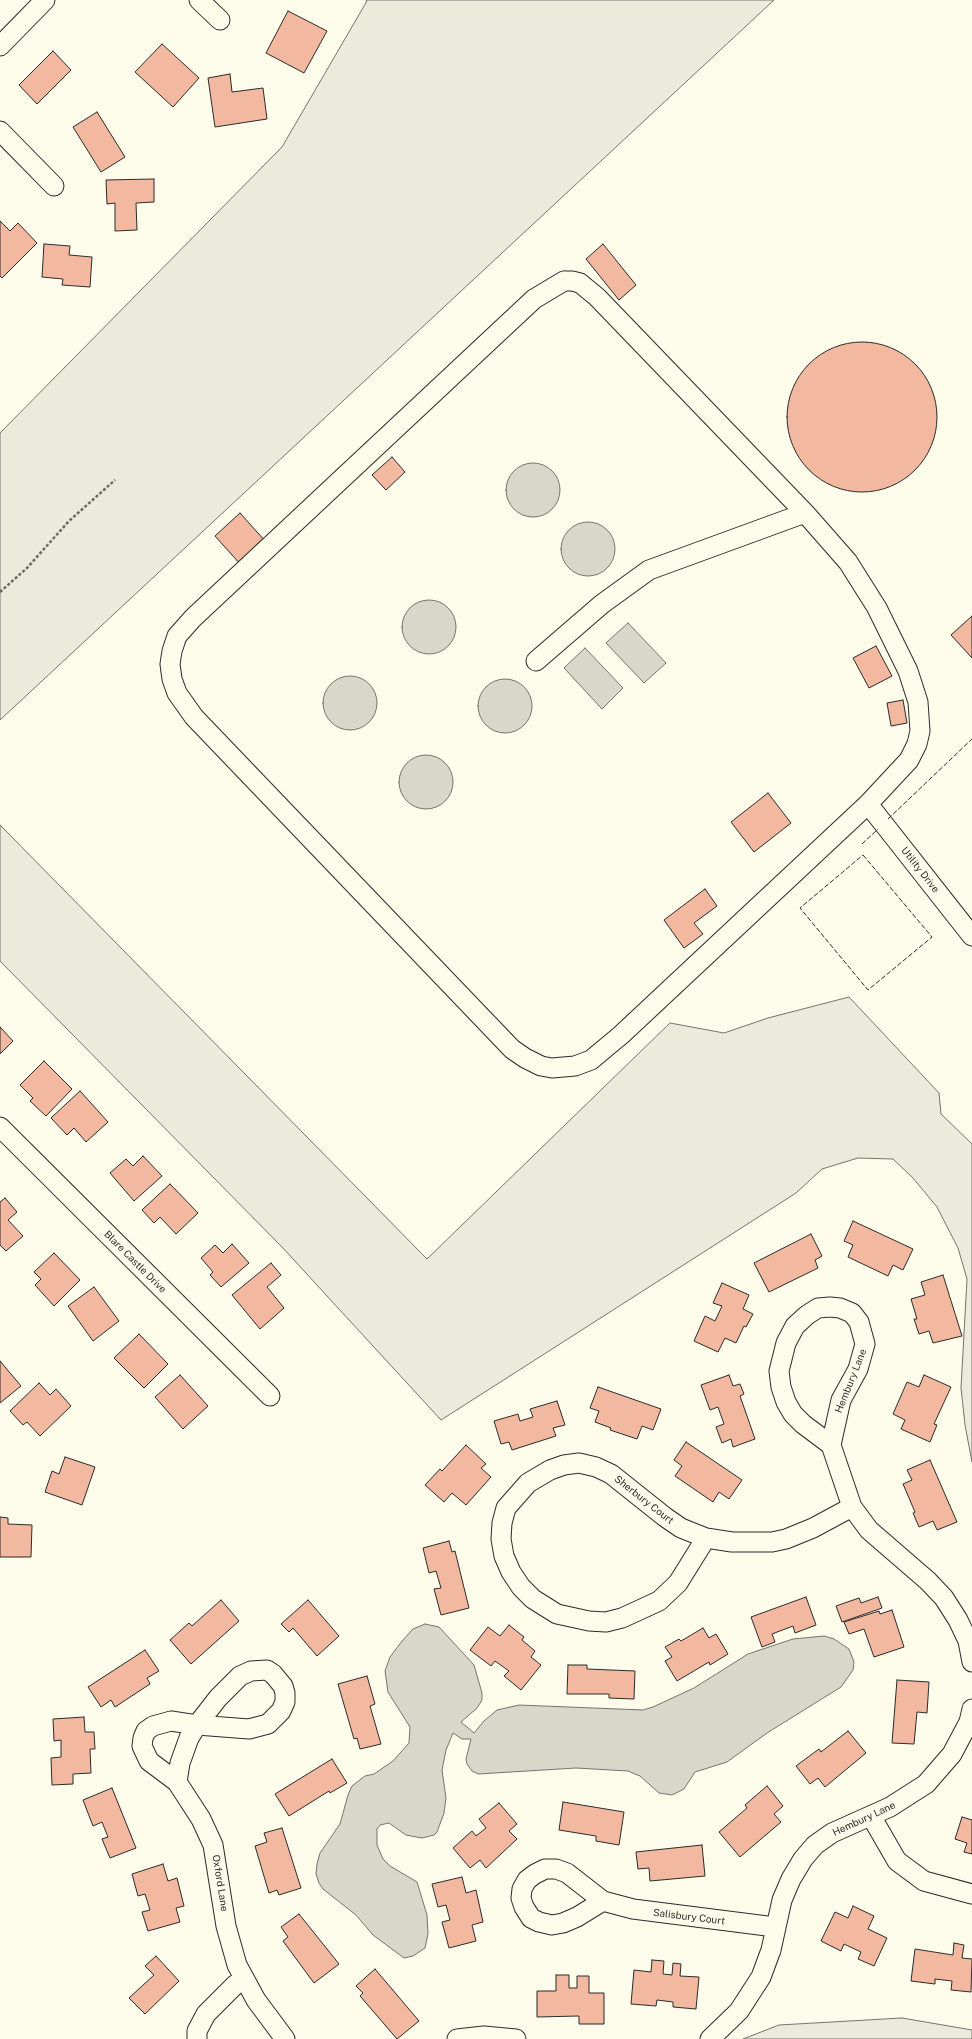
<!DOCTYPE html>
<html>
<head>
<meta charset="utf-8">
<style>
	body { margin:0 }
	canvas { display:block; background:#fdfbea }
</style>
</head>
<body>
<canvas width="972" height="2039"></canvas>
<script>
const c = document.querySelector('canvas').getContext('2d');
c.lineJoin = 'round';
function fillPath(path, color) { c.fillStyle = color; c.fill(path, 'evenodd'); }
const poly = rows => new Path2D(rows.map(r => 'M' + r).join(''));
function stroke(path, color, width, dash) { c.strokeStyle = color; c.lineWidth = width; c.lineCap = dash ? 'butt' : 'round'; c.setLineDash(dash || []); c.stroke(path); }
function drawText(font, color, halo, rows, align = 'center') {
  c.font = font + ' "Public Sans",sans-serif'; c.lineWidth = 3; c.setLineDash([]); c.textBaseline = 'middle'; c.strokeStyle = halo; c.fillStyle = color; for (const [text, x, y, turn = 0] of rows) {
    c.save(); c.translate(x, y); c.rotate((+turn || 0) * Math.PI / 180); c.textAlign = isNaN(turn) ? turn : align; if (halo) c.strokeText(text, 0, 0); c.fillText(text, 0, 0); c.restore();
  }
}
const green = poly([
	[366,0,774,0,0,720,0,433,282,147,367,1,366,0],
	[0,825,427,1259,670,1023,724,1033,768,1018,849,997,939,1093,941,1114,972,1144,972,1462,965,1425,961,1388,967,1279,958,1248,937,1207,913,1178,893,1159,858,1158,822,1169,796,1193,441,1420,282,1247,0,961,0,825],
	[902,2018,972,2030,972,2039,743,2039,779,2025,902,2018]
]);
const water = poly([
	'506 490a27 27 0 1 1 54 0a27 27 0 1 1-54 0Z',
	'561 549a27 27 0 1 1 54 0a27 27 0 1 1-54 0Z',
	'402 627a27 27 0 1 1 54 0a27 27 0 1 1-54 0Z',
	[628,623,666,663,644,683,606,643,628,623],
	[585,648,623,688,602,709,564,668,585,648],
	'323 703a27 27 0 1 1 54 0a27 27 0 1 1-54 0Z',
	'478 706a27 27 0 1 1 54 0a27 27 0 1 1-54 0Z',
	'399 782a27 27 0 1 1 54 0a27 27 0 1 1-54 0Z',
	[425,1624,439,1627,474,1665,482,1693,482,1700,477,1708,461,1722,474,1733,484,1721,497,1710,519,1705,643,1710,653,1707,694,1688,748,1654,793,1639,824,1636,834,1639,849,1649,854,1662,853,1670,841,1687,767,1733,727,1762,695,1772,684,1789,672,1795,659,1793,640,1776,628,1771,576,1768,478,1774,472,1771,467,1764,466,1759,471,1739,462,1739,453,1733,446,1750,442,1770,446,1798,444,1813,437,1832,434,1835,422,1838,406,1835,389,1823,380,1825,377,1829,377,1845,383,1859,390,1866,417,1882,427,1915,428,1934,425,1948,413,1956,404,1958,373,1935,356,1915,323,1889,319,1883,316,1874,317,1864,320,1853,340,1824,348,1795,352,1786,365,1776,374,1774,393,1761,409,1743,410,1727,388,1692,385,1671,390,1657,402,1641,413,1629,425,1624]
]);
const building = poly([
	[288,11,327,31,304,73,266,53,288,11],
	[162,44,199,78,173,107,135,72,162,44],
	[53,51,71,70,37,104,19,85,53,51],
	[230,74,232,92,263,88,267,119,215,127,208,78,230,74],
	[97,112,125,157,101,172,73,127,97,112],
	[154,179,154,202,136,203,137,230,115,231,115,203,107,204,106,180,154,179],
	[0,221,10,231,18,223,37,243,2,278,0,276,0,221],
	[44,244,70,246,69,255,92,257,90,287,62,285,63,279,42,277,44,244],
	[603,244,636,285,619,300,586,259,603,244],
	'787 417a75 75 0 1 1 150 0a75 75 0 1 1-150 0Z',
	[392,457,405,472,386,490,372,475,392,457],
	[240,513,266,542,241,565,215,536,240,513],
	[972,616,972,658,951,635,972,616],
	[876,646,892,676,869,688,853,658,876,646],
	[903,700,907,723,891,726,887,703,903,700],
	[768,793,791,823,754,852,731,822,768,793],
	[705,889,717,906,694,923,703,934,684,948,664,920,705,889],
	[0,1027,13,1041,0,1054,0,1027],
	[44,1061,72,1089,46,1116,30,1101,33,1098,20,1085,44,1061],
	[80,1091,108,1122,86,1142,74,1128,67,1135,51,1118,80,1091],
	[143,1156,162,1176,134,1201,110,1173,126,1159,133,1166,143,1156],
	[170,1184,198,1213,176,1234,160,1217,154,1223,142,1210,170,1184],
	[5,1198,17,1212,8,1220,23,1236,6,1251,0,1245,0,1202,5,1198],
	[853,1221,913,1249,903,1270,893,1265,888,1276,848,1257,853,1245,844,1241,853,1221],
	[811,1234,822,1256,815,1260,818,1268,769,1292,754,1263,811,1234],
	[232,1244,249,1263,221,1287,210,1275,213,1272,201,1258,215,1245,223,1253,232,1244],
	[54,1253,80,1280,54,1306,35,1285,41,1279,34,1272,54,1253],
	[271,1263,281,1275,267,1287,284,1308,260,1329,232,1295,271,1263],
	[943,1275,962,1336,933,1343,929,1331,919,1334,914,1319,917,1319,911,1299,925,1295,921,1282,943,1275],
	[722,1283,749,1295,743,1309,753,1314,746,1327,744,1326,736,1343,725,1338,718,1352,694,1341,705,1316,715,1321,722,1306,713,1303,722,1283],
	[94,1287,119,1321,93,1341,68,1306,94,1287],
	[139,1334,168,1364,144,1388,114,1358,139,1334],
	[0,1361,21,1386,0,1403,0,1361],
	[180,1375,208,1406,183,1429,155,1397,180,1375],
	[729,1375,733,1386,740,1384,744,1394,740,1396,755,1439,733,1447,731,1439,722,1443,716,1427,724,1424,718,1407,710,1410,701,1385,729,1375],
	[924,1375,951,1387,934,1424,937,1425,930,1442,901,1429,905,1420,893,1414,907,1382,919,1387,924,1375],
	[39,1383,50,1395,56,1389,71,1406,40,1436,27,1422,23,1425,10,1411,39,1383],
	[598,1387,661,1409,653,1430,642,1426,637,1439,610,1430,611,1428,595,1422,599,1411,590,1408,598,1387],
	[557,1401,565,1425,553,1428,556,1436,512,1450,509,1442,501,1444,494,1421,518,1414,520,1421,533,1417,530,1409,557,1401],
	[686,1442,742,1480,729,1499,719,1492,713,1502,675,1476,682,1466,674,1460,686,1442],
	[466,1445,486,1464,481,1468,491,1477,466,1505,452,1493,444,1502,425,1485,440,1469,442,1471,466,1445],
	[65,1457,95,1467,82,1505,45,1492,52,1471,59,1474,65,1457],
	[930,1460,957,1522,937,1530,933,1521,919,1527,913,1513,915,1512,903,1484,912,1480,907,1470,930,1460],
	[0,1517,8,1518,8,1524,32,1525,31,1557,0,1557,0,1517],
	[449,1541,452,1552,455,1551,469,1608,441,1615,434,1589,441,1588,436,1571,429,1573,423,1548,449,1541],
	[806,1597,816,1625,795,1633,793,1626,772,1634,775,1642,762,1647,751,1617,806,1597],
	[878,1597,882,1608,842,1622,836,1606,859,1598,861,1603,878,1597],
	[221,1600,239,1621,191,1664,170,1640,189,1623,192,1626,221,1600],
	[308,1600,339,1636,317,1656,293,1628,289,1632,281,1624,308,1600],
	[892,1610,904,1647,874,1657,864,1629,849,1634,844,1622,879,1611,880,1614,892,1610],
	[509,1625,524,1637,522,1640,535,1651,531,1657,541,1665,521,1690,504,1676,509,1671,495,1661,491,1666,470,1650,488,1627,500,1636,509,1625],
	[703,1628,709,1638,716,1634,728,1654,710,1665,709,1662,677,1681,665,1661,672,1657,665,1647,679,1639,681,1641,703,1628],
	[145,1650,159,1671,147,1678,150,1684,115,1707,111,1700,101,1707,88,1687,145,1650],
	[568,1665,587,1665,587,1669,635,1671,634,1699,609,1698,609,1694,567,1694,568,1665],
	[367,1676,375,1704,370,1706,381,1744,360,1749,357,1738,354,1739,338,1684,367,1676],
	[897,1680,929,1682,927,1713,917,1712,914,1744,892,1743,897,1680],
	[84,1717,85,1732,94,1732,95,1749,90,1749,91,1773,73,1774,73,1784,52,1785,51,1758,61,1757,61,1740,54,1741,53,1719,84,1717],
	[848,1731,866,1753,825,1787,818,1778,810,1784,796,1766,819,1749,821,1752,848,1731],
	[332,1759,347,1783,330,1793,329,1791,289,1816,275,1794,332,1759],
	[767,1786,783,1806,774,1814,781,1822,740,1857,719,1832,747,1808,745,1805,767,1786],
	[112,1788,136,1848,110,1858,102,1839,108,1837,102,1822,93,1826,83,1800,112,1788],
	[563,1802,624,1812,619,1845,596,1841,596,1836,559,1830,563,1802],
	[499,1803,517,1824,509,1831,517,1839,486,1868,480,1860,470,1868,453,1848,472,1831,476,1836,486,1828,479,1819,499,1803],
	[962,1817,972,1820,972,1854,964,1852,967,1843,955,1839,962,1817],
	[282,1828,301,1888,279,1895,277,1890,269,1893,255,1846,267,1842,264,1833,282,1828],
	[702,1845,705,1876,650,1881,649,1868,638,1869,636,1852,702,1845],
	[163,1864,168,1881,177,1878,184,1906,176,1908,180,1922,148,1931,142,1912,150,1910,145,1894,138,1896,132,1874,163,1864],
	[462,1877,466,1893,476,1890,483,1922,472,1925,476,1941,449,1948,442,1922,450,1920,446,1905,438,1907,432,1884,462,1877],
	[853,1906,874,1916,868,1929,887,1938,874,1966,858,1959,861,1952,844,1944,841,1951,821,1941,835,1912,848,1918,853,1906],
	[299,1914,339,1964,314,1983,283,1941,288,1937,281,1927,299,1914],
	[954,1943,964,1945,962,1958,972,1959,971,1992,951,1990,952,1981,935,1979,935,1984,911,1981,915,1949,953,1955,954,1943],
	[156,1956,179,1981,145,2014,129,1998,154,1975,145,1966,156,1956],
	[652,1960,664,1961,663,1974,672,1975,673,1963,681,1964,680,1976,699,1977,696,2009,673,2007,673,2002,657,2000,656,2006,631,2004,634,1970,651,1972,652,1960],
	[375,1969,419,2021,397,2039,360,1996,363,1993,356,1986,375,1969],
	[556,1975,569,1975,569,1988,577,1988,577,1976,589,1976,589,1993,604,1993,604,2024,579,2024,579,2016,537,2017,537,1991,556,1991,556,1975]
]);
const path = poly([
	[0,592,27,568,69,521,115,480]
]);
const minor = poly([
	[199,0,220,20],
	[0,46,45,0],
	[0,131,54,186],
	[564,281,572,281,580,283,597,297,805,513,848,562,877,608,908,671,918,702,920,731,917,744,909,760,868,804,621,1035,591,1060,575,1066,552,1068,541,1066,525,1058,512,1049,194,717,177,693,172,679,170,664,172,651,177,636,193,618,534,299,564,281],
	[536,661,602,604,649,570,805,513],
	[868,804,972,936],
	[0,1127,270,1396],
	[831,1445,803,1424,793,1414,786,1402,781,1387,779,1371,786,1343,795,1326,807,1315,818,1308,830,1307,840,1308,852,1313,859,1322,865,1344,858,1369,841,1400,831,1445,852,1507,869,1530,928,1581,944,1598,958,1620,968,1641,972,1662],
	[706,1538,678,1583,659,1601,622,1618,606,1622,589,1621,557,1614,533,1599,521,1587,511,1572,504,1556,501,1539,502,1523,506,1508,528,1483,550,1470,564,1465,579,1463,596,1467,611,1474,665,1517,681,1528,706,1538,732,1542,772,1542,786,1539,813,1528,852,1507],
	[177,1782,149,1761,142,1746,143,1738,146,1731,153,1726,171,1721,197,1725,249,1729,268,1724,281,1711,285,1702,285,1693,283,1686,273,1674,267,1670,251,1671,240,1676,218,1698,197,1725,189,1738,180,1763,177,1782,201,1819,213,1845,226,1926,237,1965,256,2000,285,2039],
	[871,1816,897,1861,924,1881,972,1894],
	[603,1901,577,1917,563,1923,552,1925,539,1922,531,1918,524,1907,521,1898,522,1889,527,1880,535,1874,545,1869,556,1869,567,1873,603,1901,633,1909,775,1927],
	[197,2039,197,2031,206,2014,235,1985,244,1979],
	[457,2039,484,2036,516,2039],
	[710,2039,739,2011,761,1977,771,1950,782,1900,791,1879,803,1859,815,1845,832,1833,890,1807,926,1784,952,1754,969,1722,972,1709]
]);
const fence = poly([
	[888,819,972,739],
	[862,844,878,829],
	[863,855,932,937,868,990,800,908,863,855]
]);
const streetNames = [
	["Utility Drive",920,870,52],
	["Blare Castle Drive",135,1262,45],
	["Hembury Lane",851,1381,-68],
	["Sherbury Court",644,1500,38],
	["Hembury Lane",864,1819,-25],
	["Oxford Lane",220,1883,81],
	["Salisbury Court",689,1917,7]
];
fillPath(green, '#ecebdb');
stroke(green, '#74746e', 1);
fillPath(water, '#d8d7c9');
stroke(water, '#74746e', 1);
fillPath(building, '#f2b8a0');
stroke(building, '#2b2b2b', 1);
stroke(minor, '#2b2b2b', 21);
stroke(path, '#6a6964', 2.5, [3, 2]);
stroke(minor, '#fdfbea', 19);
stroke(fence, '#2b2b2b', 1, [5, 2]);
drawText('10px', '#2b2b2b', '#fdfbea', streetNames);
</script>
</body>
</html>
